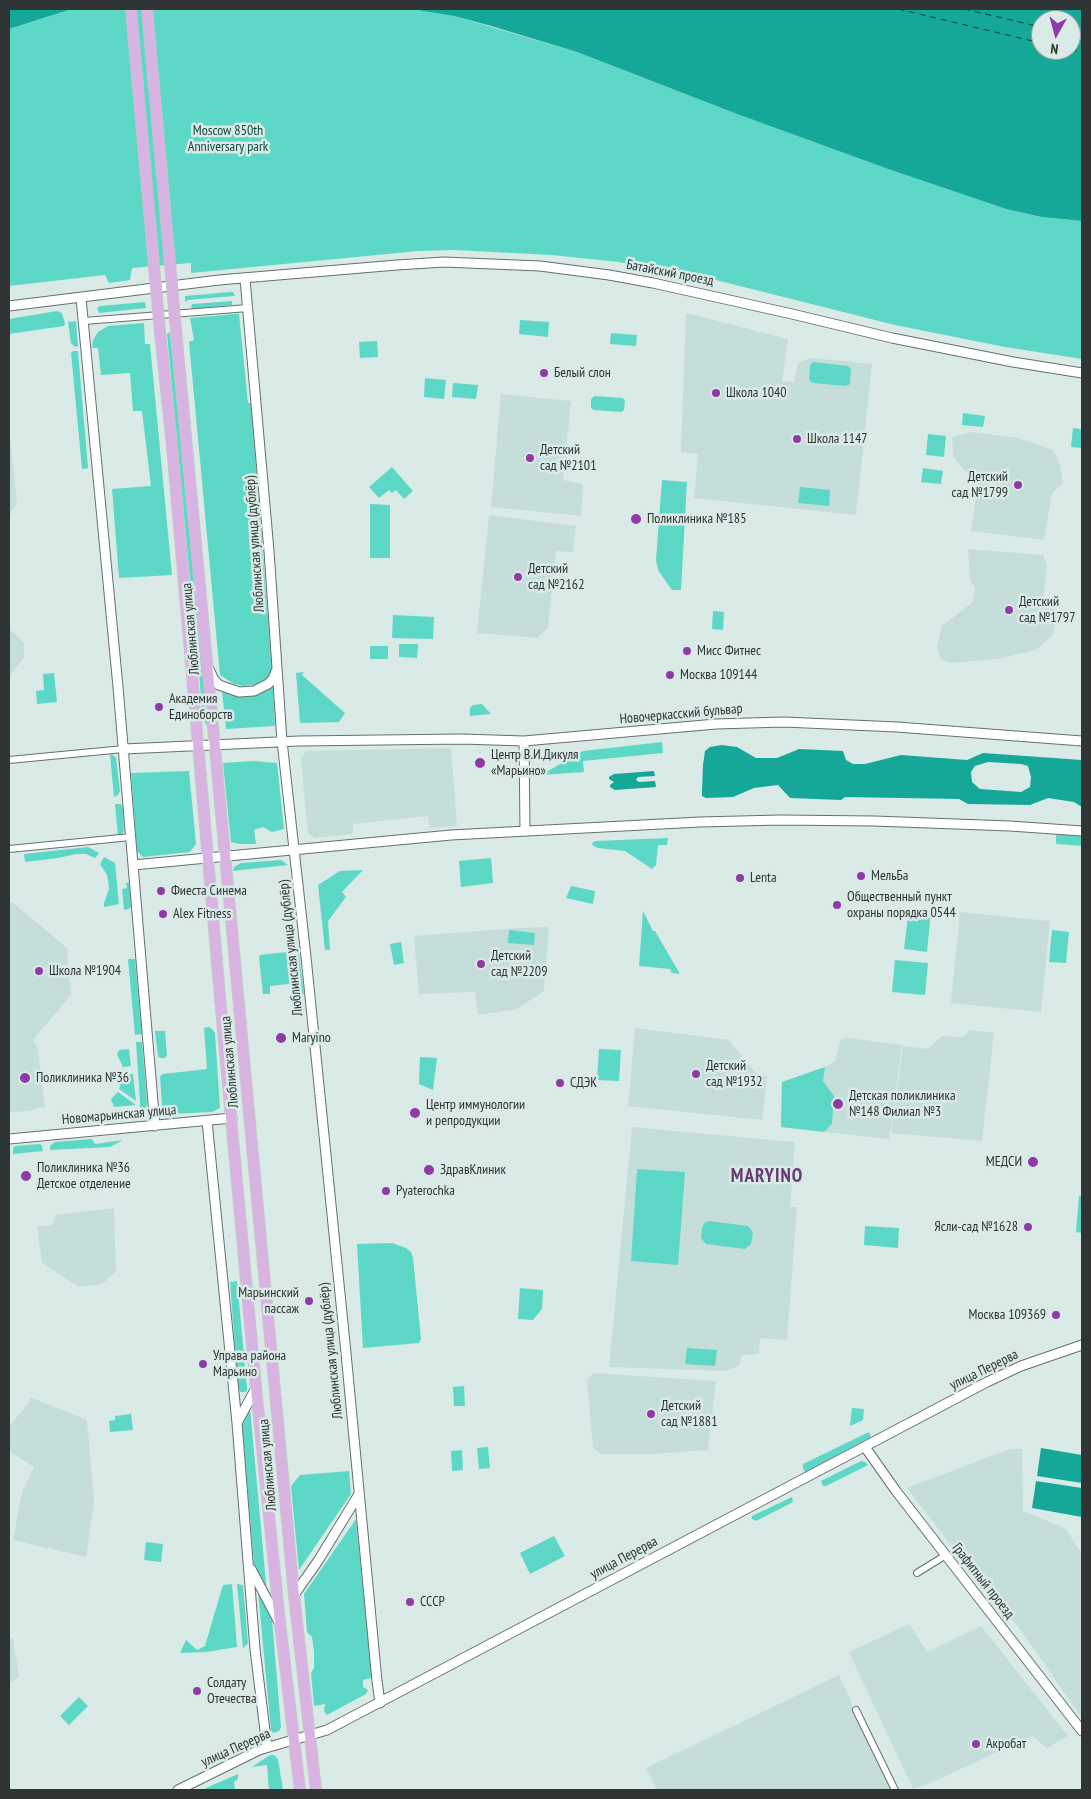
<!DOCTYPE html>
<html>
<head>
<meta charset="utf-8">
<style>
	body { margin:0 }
	#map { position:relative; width:1091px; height:1799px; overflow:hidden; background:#daeae7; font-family:"PT Sans Narrow",sans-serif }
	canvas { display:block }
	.frame { position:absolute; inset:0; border:10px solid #2f3534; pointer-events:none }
	.north { position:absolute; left:1031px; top:10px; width:50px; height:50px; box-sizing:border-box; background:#daeae7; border:1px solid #96a29f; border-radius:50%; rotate:187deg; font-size:14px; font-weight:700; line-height:20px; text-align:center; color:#2f3534 }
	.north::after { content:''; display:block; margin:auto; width:18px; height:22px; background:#903aa8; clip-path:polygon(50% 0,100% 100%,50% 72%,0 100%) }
</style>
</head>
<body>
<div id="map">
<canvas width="1091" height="1799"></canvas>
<div class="frame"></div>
<div class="north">N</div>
</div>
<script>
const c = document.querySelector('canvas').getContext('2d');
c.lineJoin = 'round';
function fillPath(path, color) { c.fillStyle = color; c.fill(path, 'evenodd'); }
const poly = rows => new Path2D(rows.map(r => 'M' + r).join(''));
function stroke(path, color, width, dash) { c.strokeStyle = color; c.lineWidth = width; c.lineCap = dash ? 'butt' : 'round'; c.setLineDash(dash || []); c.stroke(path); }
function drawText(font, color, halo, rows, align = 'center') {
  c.font = font + ' "PT Sans Narrow",sans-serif'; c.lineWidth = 5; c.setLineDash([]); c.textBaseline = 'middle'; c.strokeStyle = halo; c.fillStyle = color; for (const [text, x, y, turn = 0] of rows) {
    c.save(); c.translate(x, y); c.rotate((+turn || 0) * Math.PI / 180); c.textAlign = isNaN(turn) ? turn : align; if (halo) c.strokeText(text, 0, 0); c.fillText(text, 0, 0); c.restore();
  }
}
const built = poly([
	[686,313,788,339,782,381,794,382,798,363,811,358,872,364,856,515,694,498,698,454,681,452],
	[501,394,571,401,563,480,583,484,581,516,491,507],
	[9,429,17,502,9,517],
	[972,432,1018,438,1053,450,1060,464,1063,483,1052,493,1044,540,971,531,977,487,953,456,952,437],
	[489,515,576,526,573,552,556,551,548,628,537,638,477,633],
	[968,549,1043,555,1047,566,1043,603,1054,605,1058,615,1052,636,1036,650,996,659,949,663,941,659,937,648,942,626,972,603,975,588,970,581],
	[9,629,24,643,24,657,9,677],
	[451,748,457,826,430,828,428,816,353,824,353,834,315,838,308,833,301,759,306,751],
	[12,902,67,948,71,995,33,1040,38,1049,45,1107,37,1108,31,1111,9,1112,9,903],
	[960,912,1050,921,1041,1012,951,1003],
	[549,927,544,991,517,1009,478,1015,475,992,419,994,414,936,517,928],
	[635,1028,729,1040,756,1073,767,1076,762,1120,628,1106],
	[970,1030,994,1033,982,1141,891,1133,903,1046,928,1049,942,1036,963,1037],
	[848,1038,902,1045,889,1139,781,1127,782,1082,825,1067,835,1061,841,1039],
	[632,1127,795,1142,790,1207,797,1207,787,1340,760,1338,759,1354,742,1355,739,1366,726,1371,609,1367],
	[114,1208,116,1271,102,1284,79,1287,42,1263,37,1227,52,1225,56,1215],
	[594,1373,716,1381,708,1450,654,1454,601,1454,593,1448,587,1380],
	[30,1397,87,1420,94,1501,86,1557,13,1540,22,1492,34,1467,9,1451,9,1427,29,1402],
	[1010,1449,1022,1449,1023,1511,1065,1528,1082,1554,1082,1718,1017,1625,1000,1609,907,1488],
	[909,1624,927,1652,981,1626,1068,1736,1047,1748,1032,1736,926,1785,913,1789,849,1652],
	[9,1637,13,1639,19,1677,9,1684],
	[839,1675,891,1790,657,1790,646,1768]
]);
const green = poly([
	[72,9,411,9,454,16,577,52,737,114,888,169,1006,209,1040,217,1082,221,1082,359,1005,347,895,325,696,275,619,262,552,255,455,250,418,251,191,273,191,263,132,268,130,280,109,283,105,275,9,286,9,29],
	[230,292,233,292,235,296,188,300,185,302,185,296],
	[232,301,232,305,191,309,192,304],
	[145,302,146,308,99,313,97,308,100,306],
	[57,311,62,313,65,324,64,326,9,334,9,319],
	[235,314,239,314,248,403,251,403,272,670,268,677,259,684,243,686,234,684,220,675,189,342,194,340,190,318],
	[520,320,549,322,548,337,519,334],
	[76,321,78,346,75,347,71,343,68,322],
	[144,323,145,344,150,344,172,575,119,578,112,489,151,486,142,411,133,411,130,373,101,375,98,348,92,348,93,340,98,332,108,326],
	[170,332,208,722,207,725,206,725,203,717,167,334],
	[611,333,637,335,636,346,610,344],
	[377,341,378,357,360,358,359,342],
	[73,351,78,351,88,468,82,469,71,353],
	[814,362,848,366,851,369,850,384,846,386,813,383,809,380,810,365],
	[425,378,446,380,444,399,424,397],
	[453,383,478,385,476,399,452,397],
	[594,396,623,398,625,401,624,410,622,412,593,410,591,407,591,399],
	[963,413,985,416,983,427,962,425],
	[1073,428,1082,429,1082,448,1071,447],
	[928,434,946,436,944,457,926,455],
	[392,467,413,491,404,499,396,490,392,493,389,490,379,498,369,487],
	[923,468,943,471,941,484,921,482],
	[662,480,687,482,681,590,672,590,658,570,656,560],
	[800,487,830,490,829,506,798,503],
	[370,504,390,505,390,558,370,558],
	[713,611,724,612,723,630,712,629],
	[393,615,434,617,433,639,392,638],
	[399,644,418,644,417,658,399,657],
	[370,646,388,646,388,659,370,659],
	[304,672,302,675,345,713,339,722,300,723,296,673],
	[54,673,57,702,37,704,36,691,44,690,43,674],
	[273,687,275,726,226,729,222,691,230,693,256,694],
	[482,704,491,714,470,716,470,708,473,705],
	[662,742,663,753,583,761,584,772,541,775,583,751],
	[112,754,116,758,120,791,118,795,114,797,110,755],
	[254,761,277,763,284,829,272,832,263,827,254,830,256,844,240,844,231,842,223,763],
	[189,771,196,844,190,852,143,857,137,851,131,773],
	[115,804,121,804,123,808,124,832,118,836],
	[1056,834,1082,835,1082,846,1056,844],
	[668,838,667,845,658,845,656,865,652,869,625,851,598,848,592,845,593,842,596,841],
	[88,847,99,853,95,858,86,854,76,854,58,858,25,862,24,854],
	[104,857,115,863,119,904,104,907,104,903,109,889,108,881,107,875,100,864],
	[491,858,493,883,461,887,459,861],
	[281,860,288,865,233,871,234,867,241,863],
	[363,870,342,892,346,897,328,921,330,950,325,950,318,885,340,871],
	[126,883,129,883,132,905,129,909,124,910,122,889,127,888],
	[571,886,595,891,593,904,566,898],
	[909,909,931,911,927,952,904,949],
	[643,911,653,931,655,931,680,974,672,973,670,969,639,966],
	[509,930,535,933,534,945,508,943],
	[1052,930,1069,932,1066,963,1049,962],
	[401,942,404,963,394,965,390,944],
	[287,952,288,955,299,954,304,994,298,994,297,983,270,986,270,994,263,994,259,958,260,955],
	[128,959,135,959,142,1034,135,1035],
	[895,960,928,963,925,995,892,992],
	[209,1027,213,1030,215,1033,220,1108,212,1112,170,1114,163,1109,162,1105,160,1076,163,1074,207,1069,204,1028],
	[155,1031,165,1031,167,1055,165,1058,160,1058,158,1056],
	[136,1042,142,1042,147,1101,146,1112,141,1117],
	[129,1049,131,1066,123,1067,117,1054,119,1050],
	[599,1049,621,1050,619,1081,597,1080],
	[420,1057,437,1058,433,1090,419,1084],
	[825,1067,823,1081,834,1096,832,1124,824,1132,781,1127,782,1082],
	[133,1074,136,1101,119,1089,124,1075],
	[118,1092,136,1105,114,1107,111,1099],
	[92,1139,95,1144,123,1140,110,1147,50,1150,50,1146,55,1142],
	[40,1144,42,1146,43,1151,13,1154,13,1148,15,1146],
	[637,1169,685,1172,678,1265,631,1261],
	[1079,1196,1082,1196,1082,1233,1076,1232],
	[709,1221,748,1226,753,1232,751,1244,745,1249,706,1244,701,1238,702,1228,704,1223],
	[865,1226,899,1228,898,1248,864,1245],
	[392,1243,406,1248,411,1252,413,1258,421,1339,419,1343,363,1348,357,1244],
	[237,1281,247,1387,247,1391,244,1392,240,1392,238,1387,230,1282],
	[520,1288,543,1290,542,1309,533,1320,518,1319],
	[687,1348,717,1350,715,1366,685,1364],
	[464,1386,465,1406,454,1406,453,1387],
	[250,1408,267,1594,254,1564,242,1423,247,1409],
	[852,1408,864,1409,863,1420,850,1426],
	[131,1414,133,1430,110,1432,109,1421,115,1420,115,1416],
	[869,1432,871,1437,805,1472,803,1468,803,1464],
	[488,1447,490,1468,479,1469,477,1448],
	[462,1450,463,1470,452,1471,451,1451],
	[861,1461,865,1462,868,1465,826,1486,823,1486,821,1481],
	[349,1471,351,1494,299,1570,291,1486,300,1475],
	[792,1497,793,1502,756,1521,752,1519,752,1516],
	[356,1519,372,1678,363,1680,363,1687,368,1690,366,1694,327,1715,324,1711,325,1704,314,1706,311,1673,314,1668,314,1652,312,1637,307,1632,304,1594],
	[554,1536,565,1556,530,1574,520,1553],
	[146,1542,163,1544,161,1562,144,1560],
	[232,1584,237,1647,206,1652,180,1653,186,1640,197,1650,205,1646,223,1585],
	[237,1584,243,1585,248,1643,243,1648],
	[258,1591,272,1620,281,1727,279,1731,273,1733,271,1730],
	[79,1697,88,1706,69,1725,60,1716],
	[270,1755,274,1755,278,1759,283,1790,269,1790,267,1765,252,1767],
	[238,1774,238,1779,234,1782,235,1790,207,1790,206,1788]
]);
const water = poly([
	[9,9,72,9,9,29],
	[411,9,1082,9,1082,221,1041,217,1006,209,888,169,737,114,577,52,491,26,454,16],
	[1041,20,1071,20,1071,50,1041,50],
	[722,745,737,747,756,758,777,758,799,749,843,751,846,760,853,764,865,764,901,755,967,760,983,753,1082,760,1082,807,1074,802,1048,798,1030,805,968,804,959,799,845,797,841,800,790,798,778,785,754,788,733,797,706,798,702,796,702,791,703,765,705,751,710,747],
	[988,762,1021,764,1028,766,1031,777,1030,787,1021,792,980,789,972,782,971,772,975,766],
	[654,771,655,776,638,777,636,780,639,782,655,781,656,787,615,790,610,787,610,785,614,782,609,779,609,777,614,774],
	[1041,1448,1082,1455,1082,1483,1037,1476],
	[1036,1481,1082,1488,1082,1517,1032,1508]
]);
const ferry = poly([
	[898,9,1041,43],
	[964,9,1041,27],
	[1071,34,1082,37],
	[1071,50,1082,52]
]);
const street = poly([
	[84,321,248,308],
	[9,760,124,749],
	[9,849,131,837],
	[917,1573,946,1555],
	[856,1710,895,1790]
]);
const secondary = poly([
	[245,279,269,551,282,741,306,957,346,1353,377,1681,380,1703],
	[81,298,118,687,155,1126],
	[9,306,219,280,397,265,444,262,540,266,609,275,653,283,792,314,892,338,1013,362,1082,373],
	[209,669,214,680,219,685,239,692,254,691,268,684,273,679,276,671],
	[524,741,525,830],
	[124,749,299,741,462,739,524,741,716,724,784,722,897,727,1082,741],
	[133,865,451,835,700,822,780,820,874,821,1010,826,1082,831],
	[207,1121,237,1423,255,1649,267,1747],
	[9,1139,232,1118],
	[237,1423,256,1388],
	[865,1447,896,1491,1082,1731],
	[251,1569,279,1622],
	[294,1595,318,1561,359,1494],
	[178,1790,259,1750,327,1730,987,1382,1021,1366,1082,1345]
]);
const primary = poly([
	[176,330,294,1595,316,1790],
	[160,332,172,445,222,1020,256,1388,280,1623,300,1790]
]);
const primaryBridge = poly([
	[131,9,160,332],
	[147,9,176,330]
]);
const markers = [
	[544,373,5,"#903aa8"],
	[716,393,5,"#903aa8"],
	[797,439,5,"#903aa8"],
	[530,458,5,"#903aa8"],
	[1018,485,5,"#903aa8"],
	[636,519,6,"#903aa8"],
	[518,577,5,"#903aa8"],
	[1009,610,5,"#903aa8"],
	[687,651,5,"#903aa8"],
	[670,675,5,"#903aa8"],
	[159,707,5,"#903aa8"],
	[480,763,6,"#903aa8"],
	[861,876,5,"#903aa8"],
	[740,878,5,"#903aa8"],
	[161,891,5,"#903aa8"],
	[837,905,5,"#903aa8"],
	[163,914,5,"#903aa8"],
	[481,964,5,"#903aa8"],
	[39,971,5,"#903aa8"],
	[281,1038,6,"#903aa8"],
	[696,1074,5,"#903aa8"],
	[25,1078,6,"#903aa8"],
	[560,1083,5,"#903aa8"],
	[838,1104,6,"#903aa8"],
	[415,1113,6,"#903aa8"],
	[1033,1162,6,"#903aa8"],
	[429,1170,6,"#903aa8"],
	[26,1176,6,"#903aa8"],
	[386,1191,5,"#903aa8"],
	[1028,1227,5,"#903aa8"],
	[309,1301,5,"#903aa8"],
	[1056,1315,5,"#903aa8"],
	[203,1364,5,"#903aa8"],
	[651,1414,5,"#903aa8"],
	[410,1602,5,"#903aa8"],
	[197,1691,5,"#903aa8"],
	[976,1744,5,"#903aa8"]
];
const parkNames = [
	["Moscow 850th",228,131],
	["Anniversary park",228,147]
];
const streetNames = [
	["Батайский проезд",670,273,11],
	["Люблинская улица (дублёр)",255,544,-94],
	["Люблинская улица",191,629,-95],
	["Новочеркасский бульвар",681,714,-5],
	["Люблинская улица (дублёр)",291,948,-96],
	["Люблинская улица",230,1062,-95],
	["Новомарьинская улица",119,1115,-5],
	["Люблинская улица (дублёр)",331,1351,-96],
	["улица Перерва",984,1370,-26],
	["Люблинская улица",268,1465,-95],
	["улица Перерва",624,1558,-28],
	["Графитный проезд",983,1581,52],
	["улица Перерва",236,1748,-24]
];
const poiNames = [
	["Белый слон",554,373],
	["Школа 1040",726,393],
	["Школа 1147",807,439],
	["Детский",540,450],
	["сад №2101",540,466],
	["Детский",1008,477,"right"],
	["сад №1799",1008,493,"right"],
	["Поликлиника №185",647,519],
	["Детский",528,569],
	["сад №2162",528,585],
	["Детский",1019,602],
	["сад №1797",1019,618],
	["Мисс Фитнес",697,651],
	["Москва 109144",680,675],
	["Академия",169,699],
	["Единоборств",169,715],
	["Центр В.И.Дикуля",491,755],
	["«Марьино»",491,771],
	["МельБа",871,876],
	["Lenta",750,878],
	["Фиеста Синема",171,891],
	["Общественный пункт",847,897],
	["охраны порядка 0544",847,913],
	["Alex Fitness",173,914],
	["Детский",491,956],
	["сад №2209",491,972],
	["Школа №1904",49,971],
	["Maryino",292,1038],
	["Детский",706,1066],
	["сад №1932",706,1082],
	["Поликлиника №36",36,1078],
	["СДЭК",570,1083],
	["Детская поликлиника",849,1096],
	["№148 Филиал №3",849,1112],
	["Центр иммунологии",426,1105],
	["и репродукции",426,1121],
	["МЕДСИ",1022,1162,"right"],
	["Поликлиника №36",37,1168],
	["Детское отделение",37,1184],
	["ЗдравКлиник",440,1170],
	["Pyaterochka",396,1191],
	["Ясли-сад №1628",1018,1227,"right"],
	["Марьинский",299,1293,"right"],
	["пассаж",299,1309,"right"],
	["Москва 109369",1046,1315,"right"],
	["Управа района",213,1356],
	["Марьино",213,1372],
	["Детский",661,1406],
	["сад №1881",661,1422],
	["СССР",420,1602],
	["Солдату",207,1683],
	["Отечества",207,1699],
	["Акробат",986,1744]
];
const districtNames = [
	["MARYINO",767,1177]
];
fillPath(built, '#c6ded9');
fillPath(green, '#5dd8c7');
fillPath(water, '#15a898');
stroke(ferry, '#013e37', 1, [6, 5]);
stroke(street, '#63716e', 8);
stroke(secondary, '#63716e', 11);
stroke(primary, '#c5c6c6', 12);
stroke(street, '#fff', 6);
stroke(secondary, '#fff', 9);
stroke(primary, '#dab3e5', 10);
stroke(primaryBridge, '#c5c6c6', 12, []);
stroke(primaryBridge, '#dab3e5', 10);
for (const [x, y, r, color] of markers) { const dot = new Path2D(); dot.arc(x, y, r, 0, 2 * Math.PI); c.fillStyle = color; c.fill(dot); stroke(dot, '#daeae7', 2); }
drawText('14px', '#114841', '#daeae7', parkNames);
drawText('14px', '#2f3534', '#daeae7', streetNames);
drawText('14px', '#2f3534', '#daeae7', poiNames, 'left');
c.letterSpacing = '1px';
drawText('bold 19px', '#673c73', '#daeae7', districtNames);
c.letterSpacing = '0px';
</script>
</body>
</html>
